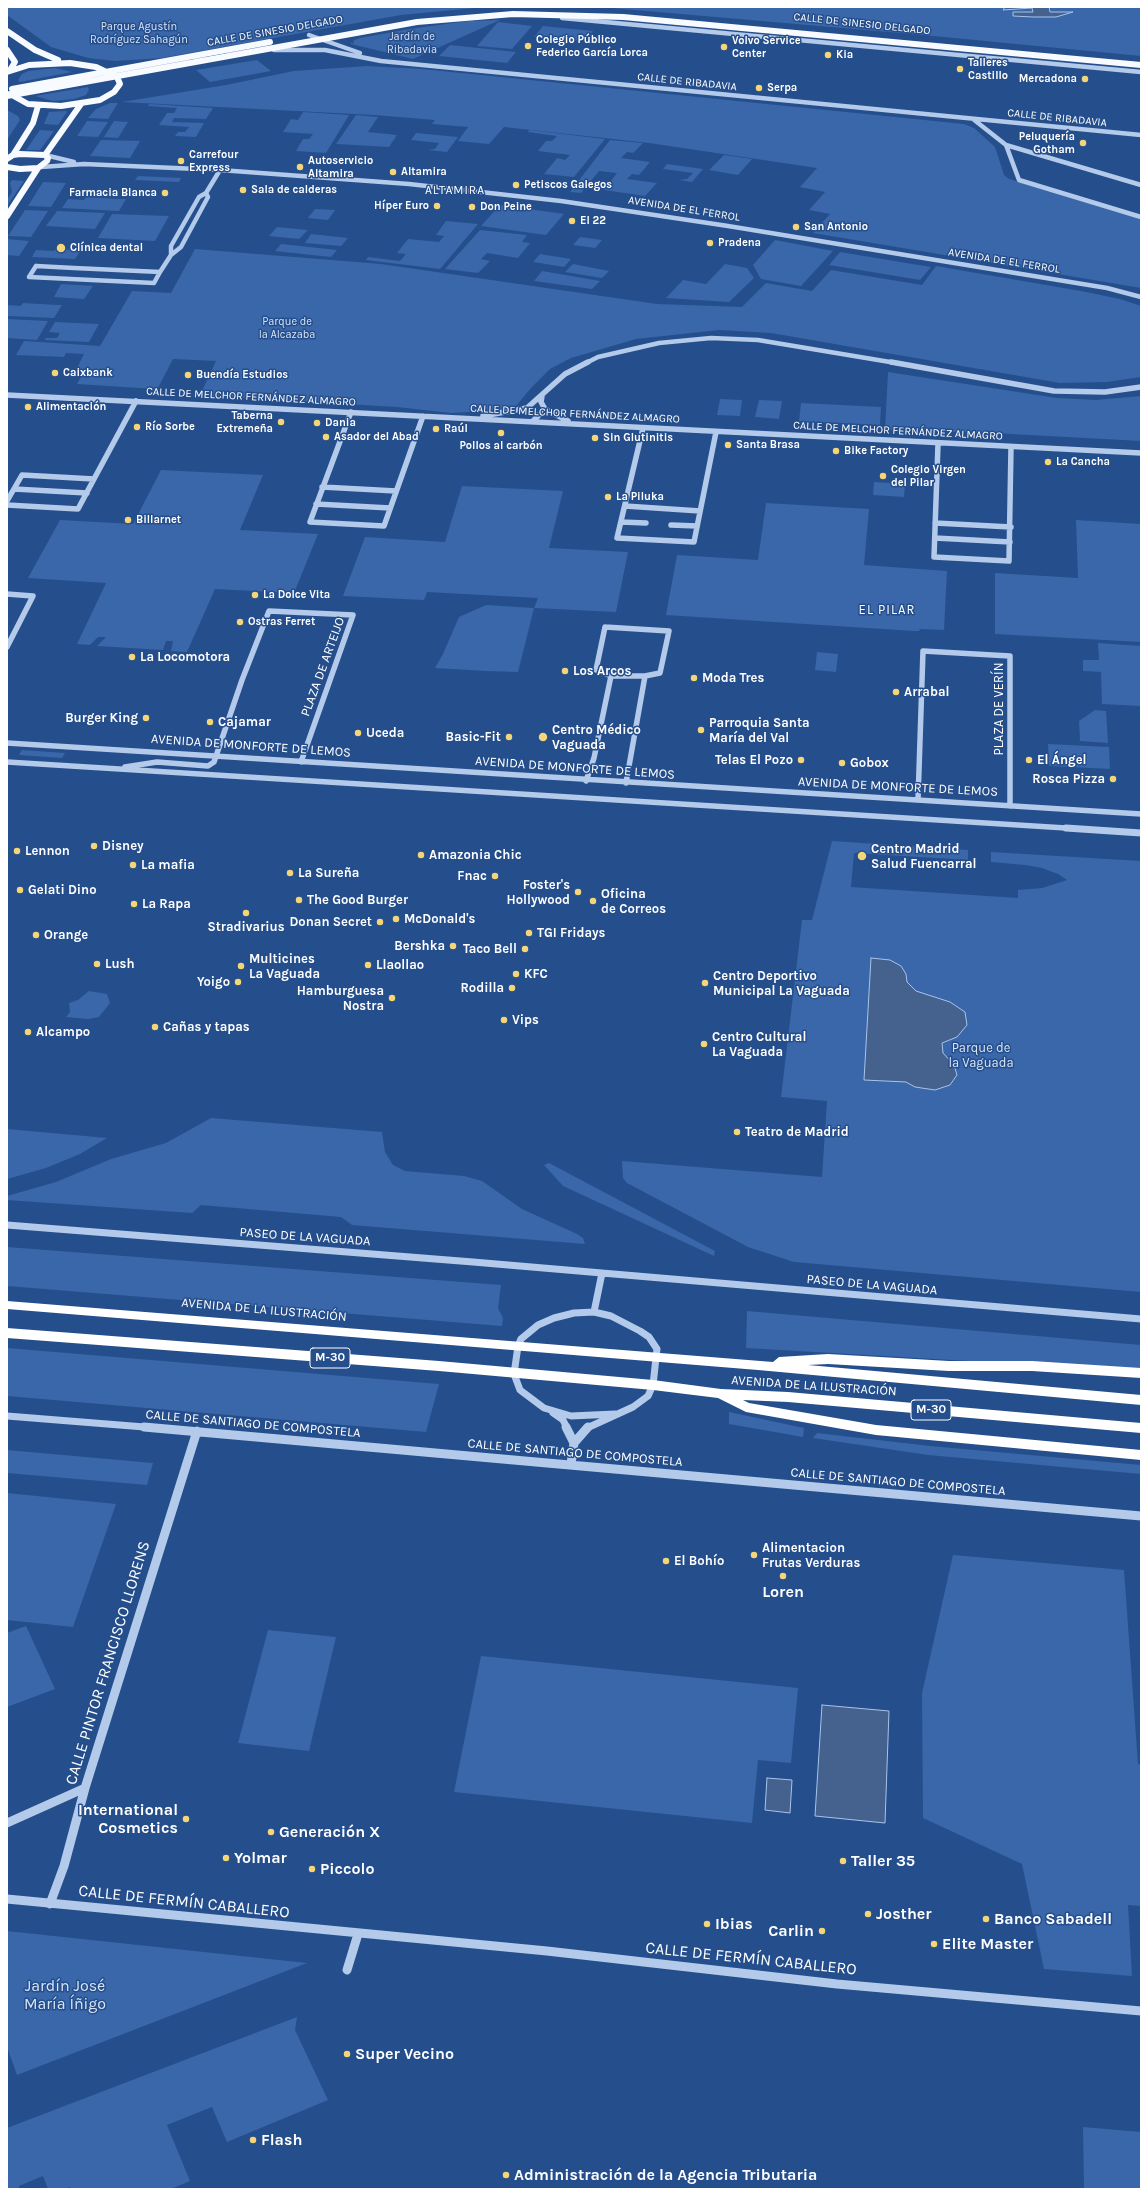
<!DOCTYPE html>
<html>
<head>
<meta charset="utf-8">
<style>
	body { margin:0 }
	#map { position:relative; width:1148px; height:2196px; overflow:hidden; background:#254e8c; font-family:Karla,sans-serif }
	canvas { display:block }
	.frame { position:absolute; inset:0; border:8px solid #fff; pointer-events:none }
</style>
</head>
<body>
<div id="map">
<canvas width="1148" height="2196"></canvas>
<div class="frame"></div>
</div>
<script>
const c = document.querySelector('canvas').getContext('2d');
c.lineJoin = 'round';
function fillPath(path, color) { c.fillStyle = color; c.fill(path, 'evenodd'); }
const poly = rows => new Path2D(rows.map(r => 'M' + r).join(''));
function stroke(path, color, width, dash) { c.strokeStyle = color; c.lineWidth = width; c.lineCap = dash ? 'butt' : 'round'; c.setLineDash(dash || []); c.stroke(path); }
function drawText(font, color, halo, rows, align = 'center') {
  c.font = font + ' Karla,sans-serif'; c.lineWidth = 3; c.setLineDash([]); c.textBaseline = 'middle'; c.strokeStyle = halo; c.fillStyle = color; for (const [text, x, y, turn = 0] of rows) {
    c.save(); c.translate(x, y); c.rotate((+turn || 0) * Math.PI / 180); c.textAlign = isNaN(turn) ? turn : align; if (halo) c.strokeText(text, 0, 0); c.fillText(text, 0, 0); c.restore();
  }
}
const green = poly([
	[7,7,486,7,401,15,162,58,115,61,88,58,51,47,7,15],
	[600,7,1141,7,1141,56,923,35],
	[500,20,413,59,351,44,351,42,353,44,354,40,360,38,409,29,468,21],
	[498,22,532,26,512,49,477,46],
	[543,26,593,31,585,41,534,37],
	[450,45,516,52,507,63,439,56],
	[257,60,271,71,210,82,196,70],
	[367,66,422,69,964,124,974,128,995,147,1004,175,1009,179,1141,218,1141,288,813,233,830,214,809,210,825,192,800,187,817,168,649,143,504,127,489,144,458,141,468,127,432,124,435,120,374,115,122,102,226,85,294,71],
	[55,68,72,72,20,82,18,80,22,74,28,71],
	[88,87,89,90,86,95,74,99,53,101,35,96],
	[110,103,118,103,108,119,88,118,96,109],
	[149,104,213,108,206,119,174,118,172,122,204,123,196,137,175,136,178,132,185,132,189,127,159,125,167,113,174,113,177,108,148,106],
	[7,110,18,116,20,120,7,140],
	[49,112,66,111,67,112,58,125,44,124],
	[303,112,349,115,326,153,296,151,303,139,309,139,313,134,283,132,291,119,298,120],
	[356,115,378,117,368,132,397,135,389,147,336,144],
	[87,121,108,122,98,137,77,136],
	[114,121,128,122,118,138,104,137],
	[40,130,54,131,40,150,26,150],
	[529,130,605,139,574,177,544,174,557,158,565,160,570,155,538,151,546,141,552,141,557,136,528,132],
	[416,133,458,137,447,152,428,150,435,149,439,143,411,140],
	[101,140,140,141,130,158,90,156],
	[610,140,643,143,633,153,627,152,621,158,650,162,639,175,632,174,627,179,657,183,645,196,604,190,617,173,599,171,581,193,570,192],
	[724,155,752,159,738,175,709,170],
	[667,164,703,169,692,182,679,180,687,179,693,173,663,169],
	[138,176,181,178,179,182,135,180],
	[12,180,24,181,7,206,7,200,12,192,10,183],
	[43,182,66,183,51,207,28,206],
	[86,197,117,199,126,199,119,211,62,208,68,199,84,200],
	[500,205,564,214,546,235,481,226],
	[315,209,335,210,328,220,308,218],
	[25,210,48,211,31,237,8,236],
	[57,211,105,213,95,229,46,226],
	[112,214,169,216,155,241,98,238],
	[446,221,478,224,440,269,366,260,368,257,400,261,406,254,397,253,408,239,439,242,444,236,436,235],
	[277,227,308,230,299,239,269,236],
	[480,230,527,235,522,242,530,243,518,258,487,253,481,259,490,261,478,273,445,269],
	[311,234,348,238,341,246,305,243],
	[580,237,602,240,595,248,573,245],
	[7,239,29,241,19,256,7,255],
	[775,240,833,251,801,286,761,279,753,265],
	[281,244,337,250,331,257,275,251],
	[56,249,81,250,75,259,32,257,36,250,54,251],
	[195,249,381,264,657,304,742,307,766,283,812,291,831,270,922,285,936,266,1081,291,1120,299,1141,306,1141,377,1107,382,1060,383,771,333,719,330,636,339,571,358,550,369,531,388,517,405,504,410,451,413,397,407,209,396,202,391,216,361,173,359,158,388,155,389,77,384,84,371,76,370,84,354,66,353,64,357,16,355,24,341,100,346,132,291,171,293],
	[840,252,931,267,920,280,829,265],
	[540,254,571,259,564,267,533,262],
	[573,264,609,271,602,278,565,272],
	[725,264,747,268,754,278,729,302,666,298,683,280,706,284],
	[542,271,600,281,592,289,534,281],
	[61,284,93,286,84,299,54,297],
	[23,303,57,305,62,305,54,318,7,316,7,305,21,306],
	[7,319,48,321,37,340,7,338],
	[55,322,99,324,89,342,45,340,46,338,57,338,60,333,49,332],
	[888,372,1057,398,1096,400,1141,396,1141,441,992,433,885,430],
	[720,399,742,400,740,416,717,415],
	[759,400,782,401,779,419,755,417],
	[801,403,881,407,880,425,799,421],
	[161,470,263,475,240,530,318,534,294,593,215,589,187,652,171,651,173,641,166,641,163,650,97,646,106,637,98,637,90,645,77,644,106,583,28,578,60,520,133,524],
	[874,482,905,484,904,497,873,495],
	[462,486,563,491,549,548,628,552,616,612,534,608,518,672,486,671,435,668,443,654,459,617,486,605,534,608,538,598,427,592,424,600,343,596,365,537,445,542],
	[766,503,869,509,864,565,947,571,944,630,920,629,919,631,914,631,666,615,677,555,758,560],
	[1076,520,1141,524,1141,642,995,634,995,573,1078,578],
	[1098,643,1141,646,1141,706,1102,704,1101,672,1083,671,1083,660,1099,660],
	[817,652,838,654,836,672,815,670],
	[1095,710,1106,711,1108,743,1080,741,1079,721],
	[1048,744,1109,747,1110,769,1049,766],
	[22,750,65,753,62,758,19,755],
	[832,841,968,850,968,860,854,853,851,887,1018,898,1018,890,1042,888,1067,880,1058,874,1042,868,1025,865,991,862,991,852,1141,861,1141,1292,794,1262,748,1247,627,1183,623,1178,622,1161,822,1177,827,1101,781,1097,802,920,812,920],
	[89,991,107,994,110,1003,99,1017,88,1019,66,1017,70,1012,69,1003,78,1000],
	[211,1118,382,1132,385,1152,393,1165,405,1171,464,1176,482,1181,522,1209,577,1234,583,1238,585,1244,352,1225,341,1217,201,1205,192,1213,7,1200,7,1196,56,1182,111,1159,166,1143],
	[7,1129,107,1138,80,1154,46,1168,7,1179],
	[549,1163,715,1251,714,1256,563,1186,544,1165],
	[7,1247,501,1285,498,1308,503,1318,502,1326,7,1286],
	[747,1311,1141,1345,1141,1371,746,1348],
	[7,1348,439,1384,426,1432,7,1396],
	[729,1412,804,1428,803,1437,729,1424],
	[817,1433,930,1446,1141,1465,1141,1474,928,1455,813,1438],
	[7,1450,153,1463,147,1485,7,1473],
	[7,1493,116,1504,73,1627,7,1620],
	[953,1555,1124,1570,1138,1764,1141,1765,1141,1906,1128,1905,1132,1976,1044,1969,1022,1864,923,1818,922,1693],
	[26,1626,55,1689,7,1707,7,1633],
	[268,1630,336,1637,309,1751,238,1743],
	[481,1656,798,1688,791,1763,758,1760,752,1823,454,1792],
	[7,1931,307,1963,17,2075,7,2047],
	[297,2017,295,2030,328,2100,227,2142,212,2107,167,2125,190,2181,171,2189,71,2189,70,2187,65,2189,48,2189,43,2176,19,2186,19,2189,7,2189,7,2128],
	[1083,2127,1141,2132,1141,2189,1084,2189]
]);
const water = poly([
	[1005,7,1049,7,1050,12,1073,12,1056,17,1033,17,1013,16,1013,12,1033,12,1032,8,1003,10,1005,7],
	[871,958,890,960,901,966,906,974,907,982,916,991,950,1002,965,1012,967,1025,957,1037,942,1043,943,1053,954,1065,957,1075,950,1085,935,1090,915,1087,906,1082,864,1080,871,958],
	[822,1705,889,1711,885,1823,815,1816,822,1705],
	[767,1778,792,1780,790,1813,765,1810,767,1778]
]);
const minorFar3 = poly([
	[562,18,1141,72],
	[309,35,360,53],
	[274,50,325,50,381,61,1141,135],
	[973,119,1006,145,1141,185],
	[1006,145,1019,180,1141,217],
	[45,155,74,162],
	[41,167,84,164,220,170,409,184,561,201,728,226,1107,288,1141,297],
	[171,255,171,246,199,197,206,193,220,170],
	[36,266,74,268,160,272,154,283,29,277,36,266],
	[160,272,171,255,181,247,208,197,206,193],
	[586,363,598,357,659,343,711,338,758,340,896,363]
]);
const minorFar2 = poly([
	[891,362,1054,391,1105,392,1141,387],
	[7,395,1141,453],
	[545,409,568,421],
	[351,412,310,522,384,526,423,416],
	[483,416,527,408,565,374,588,362],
	[533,421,545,409,541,402,542,396],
	[643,428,617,538,694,542,716,432],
	[938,444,934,557,1009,561,1011,447],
	[94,479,136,401],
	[322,487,396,491],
	[14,489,87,493],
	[7,501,22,475,94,479,78,509,7,505],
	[316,504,390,508],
	[625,506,700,511],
	[621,522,646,523],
	[935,523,1011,527],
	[671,525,697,526],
	[935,538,1010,542],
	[7,594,33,596,7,647],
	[605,627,669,631,660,673,645,676,611,676,596,670,605,627],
	[7,743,1141,814],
	[7,762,1082,829],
	[125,767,157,762,208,766,214,762,242,680,269,611,353,615,301,762],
	[586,781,594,758,611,676],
	[626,783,645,676],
	[918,800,923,651,1010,656,1010,806]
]);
const minorFar1 = poly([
	[1066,828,1141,833],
	[7,1225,473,1262,1141,1319],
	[594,1312,602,1273],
	[553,1413,563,1420,567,1428],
	[7,1416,157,1428],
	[587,1428,633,1407,648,1396,653,1385,657,1349,649,1337,640,1331,611,1316,594,1312,574,1313,554,1318,538,1325,521,1339,518,1346,514,1374,520,1390,544,1408,571,1416,615,1414]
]);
const minor = poly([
	[144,1427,1141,1516],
	[566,1427,574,1443],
	[571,1464,574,1443,588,1427],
	[7,1823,85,1788],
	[7,1899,547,1951,837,1984,1141,2011],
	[50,1904,64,1866,85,1788,197,1431],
	[347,1970,358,1934]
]);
const major = poly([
	[7,31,35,50,58,60],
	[7,50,15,62,10,70],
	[7,72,29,65,70,63,96,67,117,77,120,84,114,92,100,100,61,106,28,104,10,94],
	[12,89,270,42],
	[7,96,417,22,513,14,623,17,1141,65],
	[13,155,33,123,38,106],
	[45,155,81,104],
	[7,159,13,155,20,154,45,155],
	[7,167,20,169,38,168,47,161,48,158,45,155],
	[7,216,38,168]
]);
const highway = poly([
	[7,1301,773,1362,779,1357,828,1354,949,1361,1032,1361,1141,1368,1141,1378,1032,1371,949,1371,828,1364,808,1365,1141,1395,1141,1405,758,1370,7,1309,7,1301],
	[7,1328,439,1361,653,1380,721,1389,788,1392,1141,1423,1141,1433,788,1402,743,1400,749,1403,876,1425,1141,1450,1141,1460,876,1435,746,1412,718,1398,653,1390,439,1371,7,1338,7,1328]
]);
const markers = [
	[528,46,4,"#f4d577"],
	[724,47,4,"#f4d577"],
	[828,55,4,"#f4d577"],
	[960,69,4,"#f4d577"],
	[1085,79,4,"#f4d577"],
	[759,88,4,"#f4d577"],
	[1083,143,4,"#f4d577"],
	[181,161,4,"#f4d577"],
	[300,167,4,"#f4d577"],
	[393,172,4,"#f4d577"],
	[516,185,4,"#f4d577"],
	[243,190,4,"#f4d577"],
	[165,193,4,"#f4d577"],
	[437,206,4,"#f4d577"],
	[472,207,4,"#f4d577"],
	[572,221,4,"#f4d577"],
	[796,227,4,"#f4d577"],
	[710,243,4,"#f4d577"],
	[61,248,5,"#f4d577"],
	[55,373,4,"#f4d577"],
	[188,375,4,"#f4d577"],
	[28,407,4,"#f4d577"],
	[281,422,4,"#f4d577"],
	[317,423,4,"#f4d577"],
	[137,427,4,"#f4d577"],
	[436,429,4,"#f4d577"],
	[501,433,4,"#f4d577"],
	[326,437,4,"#f4d577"],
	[595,438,4,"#f4d577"],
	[728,445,4,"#f4d577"],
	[836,451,4,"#f4d577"],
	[1048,462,4,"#f4d577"],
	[883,476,4,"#f4d577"],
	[608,497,4,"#f4d577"],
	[128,520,4,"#f4d577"],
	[255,595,4,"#f4d577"],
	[240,622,4,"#f4d577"],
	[132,657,4,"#f4d577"],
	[565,671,4,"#f4d577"],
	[694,678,4,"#f4d577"],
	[896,692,4,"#f4d577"],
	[146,718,4,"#f4d577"],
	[210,722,4,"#f4d577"],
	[701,730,4,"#f4d577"],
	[358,733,4,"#f4d577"],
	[509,737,4,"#f4d577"],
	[543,737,5,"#f4d577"],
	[801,760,4,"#f4d577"],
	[1029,760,4,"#f4d577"],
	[842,763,4,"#f4d577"],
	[1113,779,4,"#f4d577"],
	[94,846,4,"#f4d577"],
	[17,851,4,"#f4d577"],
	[421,855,4,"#f4d577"],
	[862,856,5,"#f4d577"],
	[133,865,4,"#f4d577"],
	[290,873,4,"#f4d577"],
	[495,876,4,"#f4d577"],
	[20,890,4,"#f4d577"],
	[578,892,4,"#f4d577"],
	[299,900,4,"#f4d577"],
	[593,901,4,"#f4d577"],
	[134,904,4,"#f4d577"],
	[246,913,4,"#f4d577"],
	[396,919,4,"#f4d577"],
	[380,922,4,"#f4d577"],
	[529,933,4,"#f4d577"],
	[36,935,4,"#f4d577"],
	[453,946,4,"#f4d577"],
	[525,949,4,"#f4d577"],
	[97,964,4,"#f4d577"],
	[368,965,4,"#f4d577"],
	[241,966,4,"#f4d577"],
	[516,974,4,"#f4d577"],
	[238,982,4,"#f4d577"],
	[705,983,4,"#f4d577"],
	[512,988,4,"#f4d577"],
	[392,998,4,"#f4d577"],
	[504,1020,4,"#f4d577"],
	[155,1027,4,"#f4d577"],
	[28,1032,4,"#f4d577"],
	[704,1044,4,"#f4d577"],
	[737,1132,4,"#f4d577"],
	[754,1555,4,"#f4d577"],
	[666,1561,4,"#f4d577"],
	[783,1576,4,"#f4d577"],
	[186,1819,4,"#f4d577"],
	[271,1832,4,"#f4d577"],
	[226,1858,4,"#f4d577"],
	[843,1861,4,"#f4d577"],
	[312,1869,4,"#f4d577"],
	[868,1914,4,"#f4d577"],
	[986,1919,4,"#f4d577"],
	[707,1924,4,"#f4d577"],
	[822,1931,4,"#f4d577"],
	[934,1944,4,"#f4d577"],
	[347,2054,4,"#f4d577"],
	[253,2140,4,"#f4d577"],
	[506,2175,4,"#f4d577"]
];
const farStreetnames = [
	["CALLE DE SINESIO DELGADO",862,24,6],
	["CALLE DE SINESIO DELGADO",275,31,-10],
	["CALLE DE RIBADAVIA",687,82,6],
	["CALLE DE RIBADAVIA",1057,118,6],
	["AVENIDA DE EL FERROL",684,209,9],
	["AVENIDA DE EL FERROL",1004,261,9],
	["CALLE DE MELCHOR FERNÁNDEZ ALMAGRO",251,397,3],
	["CALLE DE MELCHOR FERNÁNDEZ ALMAGRO",575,414,3],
	["CALLE DE MELCHOR FERNÁNDEZ ALMAGRO",898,431,3]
];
const farParknames = [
	["Parque Agustín",139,27],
	["Rodríguez Sahagún",139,40],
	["Jardín de",412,37],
	["Ribadavia",412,50],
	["Parque de",287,322],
	["la Alcazaba",287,335]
];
const farPoinames = [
	["Colegio Público",536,40],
	["Federico García Lorca",536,53],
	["Volvo Service",732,41],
	["Center",732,54],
	["Kia",836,55],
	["Talleres",968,63],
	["Castillo",968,76],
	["Mercadona",1077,79,"right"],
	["Serpa",767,88],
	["Peluquería",1075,137,"right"],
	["Gotham",1075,150,"right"],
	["Carrefour",189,155],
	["Express",189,168],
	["Autoservicio",308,161],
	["Altamira",308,174],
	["Altamira",401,172],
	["Petiscos Galegos",524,185],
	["Sala de calderas",251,190],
	["Farmacia Blanca",157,193,"right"],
	["Híper Euro",429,206,"right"],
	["Don Peine",480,207],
	["El 22",580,221],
	["San Antonio",804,227],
	["Pradena",718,243],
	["Clínica dental",70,248],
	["Caixbank",63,373],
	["Buendía Estudios",196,375],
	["Alimentación",36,407],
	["Taberna",273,416,"right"],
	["Extremeña",273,429,"right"],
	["Dania",325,423],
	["Río Sorbe",145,427],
	["Raúl",444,429],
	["Asador del Abad",334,437],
	["Sin Glutinitis",603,438],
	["Santa Brasa",736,445],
	["Pollos al carbón",501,446,"center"],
	["Bike Factory",844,451],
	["La Cancha",1056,462],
	["Colegio Virgen",891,470],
	["del Pilar",891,483],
	["La Piluka",616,497],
	["Billarnet",136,520],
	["La Dolce Vita",263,595],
	["Ostras Ferret",248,622]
];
const farNeighbourhoodnames = [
	["ALTAMIRA",455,191]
];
const shields = [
	[330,1358,40],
	[931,1410,40]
];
const shieldNames = [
	["M-30",330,1358],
	["M-30",931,1410]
];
const farQuarternames = [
	["EL PILAR",887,610]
];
const poiNames = [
	["La Locomotora",140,657],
	["Los Arcos",573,671],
	["Moda Tres",702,678],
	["Arrabal",904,692],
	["Burger King",138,718,"right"],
	["Cajamar",218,722],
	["Parroquia Santa",709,723],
	["María del Val",709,738],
	["Centro Médico",552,730],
	["Vaguada",552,745],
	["Uceda",366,733],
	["Basic-Fit",501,737,"right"],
	["Telas El Pozo",793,760,"right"],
	["El Ángel",1037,760],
	["Gobox",850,763],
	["Rosca Pizza",1105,779,"right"],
	["Disney",102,846],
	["Centro Madrid",871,849],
	["Salud Fuencarral",871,864],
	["Lennon",25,851],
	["Amazonia Chic",429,855],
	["La mafia",141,865],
	["La Sureña",298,873],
	["Fnac",487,876,"right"],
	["Foster's",570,885,"right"],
	["Hollywood",570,900,"right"],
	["Gelati Dino",28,890],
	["Oficina",601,894],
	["de Correos",601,909],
	["The Good Burger",307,900],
	["La Rapa",142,904],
	["McDonald's",404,919],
	["Donan Secret",372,922,"right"],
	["Stradivarius",246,927,"center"],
	["TGI Fridays",537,933],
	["Orange",44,935],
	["Bershka",445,946,"right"],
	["Taco Bell",517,949,"right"],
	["Multicines",249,959],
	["La Vaguada",249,974],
	["Lush",105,964],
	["Llaollao",376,965],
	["KFC",524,974],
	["Centro Deportivo",713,976],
	["Municipal La Vaguada",713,991],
	["Yoigo",230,982,"right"],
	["Rodilla",504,988,"right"],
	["Hamburguesa",384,991,"right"],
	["Nostra",384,1006,"right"],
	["Vips",512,1020],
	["Cañas y tapas",163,1027],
	["Alcampo",36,1032],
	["Centro Cultural",712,1037],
	["La Vaguada",712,1052],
	["Teatro de Madrid",745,1132],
	["Alimentacion",762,1548],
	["Frutas Verduras",762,1563],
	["El Bohío",674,1561]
];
const streetNames = [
	["PLAZA DE ARTEIJO",323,667,-70],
	["PLAZA DE VERÍN",999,709,-90],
	["AVENIDA DE MONFORTE DE LEMOS",251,746,4],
	["AVENIDA DE MONFORTE DE LEMOS",575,768,4],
	["AVENIDA DE MONFORTE DE LEMOS",898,787,3],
	["PASEO DE LA VAGUADA",305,1237,4],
	["PASEO DE LA VAGUADA",872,1285,5],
	["AVENIDA DE LA ILUSTRACIÓN",264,1310,5],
	["AVENIDA DE LA ILUSTRACIÓN",814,1386,4],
	["CALLE DE SANTIAGO DE COMPOSTELA",253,1424,5],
	["CALLE DE SANTIAGO DE COMPOSTELA",575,1453,5],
	["CALLE DE SANTIAGO DE COMPOSTELA",898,1482,5]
];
const parkNames = [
	["Parque de",981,1048],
	["la Vaguada",981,1063]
];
const nearPoinames = [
	["Loren",783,1592,"center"],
	["International",178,1810,"right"],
	["Cosmetics",178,1828,"right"],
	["Generación X",279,1832],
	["Yolmar",234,1858],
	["Taller 35",851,1861],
	["Piccolo",320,1869],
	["Josther",876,1914],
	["Banco Sabadell",994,1919],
	["Ibias",715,1924],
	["Carlin",814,1931,"right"],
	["Elite Master",942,1944],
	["Super Vecino",355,2054],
	["Flash",261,2140],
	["Administración de la Agencia Tributaria",514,2175]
];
const nearStreetnames = [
	["CALLE PINTOR FRANCISCO LLORENS",108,1663,-73],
	["CALLE DE FERMÍN CABALLERO",184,1902,6],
	["CALLE DE FERMÍN CABALLERO",751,1959,6]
];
const nearParknames = [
	["Jardín José",65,1986],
	["María Íñigo",65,2004]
];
fillPath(green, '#3967a9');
fillPath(water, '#45628f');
stroke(water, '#a7c4eb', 1);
stroke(minorFar3, '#b3caea', 4.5);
stroke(minorFar2, '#b3caea', 5.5);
stroke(minorFar1, '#b3caea', 7);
stroke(minor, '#b3caea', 9);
stroke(major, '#f7fafe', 6);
fillPath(highway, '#fff');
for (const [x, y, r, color] of markers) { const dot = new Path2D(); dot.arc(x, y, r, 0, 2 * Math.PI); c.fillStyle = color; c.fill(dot); stroke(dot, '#254e8c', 1.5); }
drawText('11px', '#fff', '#254e8c', farStreetnames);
drawText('11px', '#d8e5f8', '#254e8c', farParknames);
drawText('bold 11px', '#fff', '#254e8c', farPoinames, 'left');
c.letterSpacing = '1px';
drawText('12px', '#fff', '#254e8c', farNeighbourhoodnames);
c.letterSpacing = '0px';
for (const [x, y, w] of shields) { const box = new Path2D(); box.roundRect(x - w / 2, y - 10, w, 20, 3); c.fillStyle = '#254e8c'; c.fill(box); stroke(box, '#fff', 1); }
drawText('bold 12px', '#fff', null, shieldNames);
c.letterSpacing = '1px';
drawText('13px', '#fff', '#254e8c', farQuarternames);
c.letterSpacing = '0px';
drawText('bold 13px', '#fff', '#254e8c', poiNames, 'left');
drawText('13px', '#fff', '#254e8c', streetNames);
drawText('13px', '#d8e5f8', '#254e8c', parkNames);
drawText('bold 16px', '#fff', '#254e8c', nearPoinames, 'left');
drawText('16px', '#fff', '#254e8c', nearStreetnames);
drawText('16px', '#d8e5f8', '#254e8c', nearParknames);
</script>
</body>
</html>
